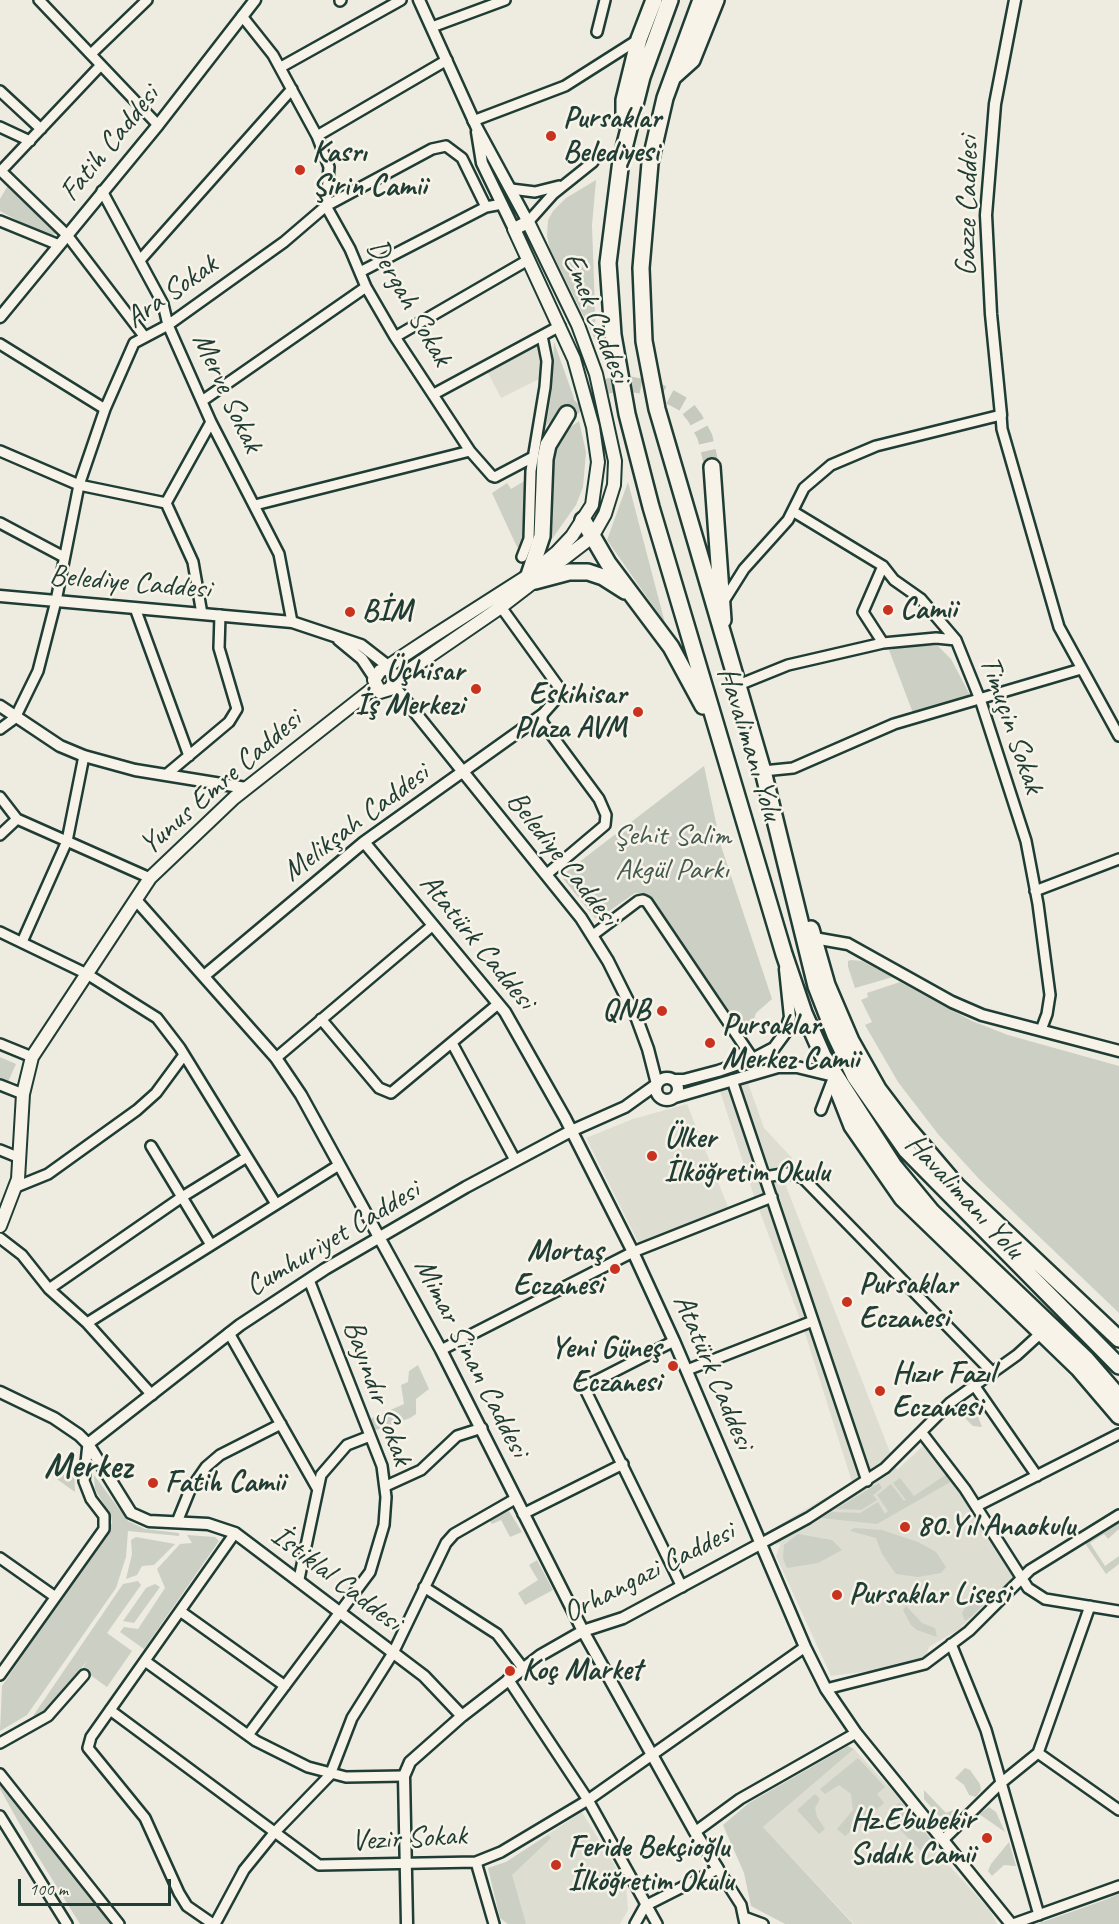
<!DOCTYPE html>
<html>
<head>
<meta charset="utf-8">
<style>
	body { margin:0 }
	#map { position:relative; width:1119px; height:1924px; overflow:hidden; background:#eeece1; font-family:Caveat,sans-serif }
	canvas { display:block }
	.scale { position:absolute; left:18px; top:1879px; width:153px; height:27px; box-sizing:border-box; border:3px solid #1f3d34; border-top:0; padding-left:8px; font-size:18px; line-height:21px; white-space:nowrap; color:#1f3d34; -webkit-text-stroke:4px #f7f3e8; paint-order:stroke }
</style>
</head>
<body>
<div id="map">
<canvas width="1119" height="1924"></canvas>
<div class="scale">100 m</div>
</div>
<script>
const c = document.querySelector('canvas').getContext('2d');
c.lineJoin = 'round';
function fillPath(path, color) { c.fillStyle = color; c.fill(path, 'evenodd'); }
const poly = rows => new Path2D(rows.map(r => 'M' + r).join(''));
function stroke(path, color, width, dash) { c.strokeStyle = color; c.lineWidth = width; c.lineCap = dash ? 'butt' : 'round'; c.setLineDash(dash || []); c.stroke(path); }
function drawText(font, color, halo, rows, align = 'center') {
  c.font = font + ' Caveat,sans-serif'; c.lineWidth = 5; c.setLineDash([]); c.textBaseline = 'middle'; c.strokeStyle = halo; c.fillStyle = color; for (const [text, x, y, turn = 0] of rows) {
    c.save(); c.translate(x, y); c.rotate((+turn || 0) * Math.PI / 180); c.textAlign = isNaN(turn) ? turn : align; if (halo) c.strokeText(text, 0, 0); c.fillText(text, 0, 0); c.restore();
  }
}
const built = poly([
	[541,343,539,379,501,398,487,371],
	[747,1080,764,1128,792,1158,786,1186,897,1470,923,1446,967,1500,1014,1577,958,1630,929,1647,925,1658,879,1670,831,1676,776,1556,781,1543,776,1545,769,1531,852,1482,804,1330,754,1196,720,1091],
	[687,1104,728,1207,639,1244,586,1138,633,1119],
	[854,1749,903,1802,938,1845,934,1849,990,1910,997,1924,854,1924,763,1827],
	[582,1812,626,1884,628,1910,620,1924,508,1924,500,1918,488,1868,506,1862]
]);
const green = poly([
	[596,180,592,225,596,341,550,249,547,236,548,220,553,211,566,198],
	[7,187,55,230,56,234,46,236,0,211,0,199],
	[554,342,574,398,546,426,551,396],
	[579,421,586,452,583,487,576,505,552,539,552,474,556,450,565,431],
	[526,480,524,520,527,548,517,547,492,493,507,483,511,489],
	[628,482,665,623,607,540],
	[920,644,938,646,951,659,971,697,913,713,889,650],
	[704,766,721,846,772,999,756,1013,751,1028,742,1033,648,895,635,893,599,918,595,918,561,876],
	[851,960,862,961,893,977,855,988,848,967,848,961],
	[900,982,972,1021,1008,1035,1119,1066,1119,1313,980,1180,938,1134,898,1082,865,1025,872,1022,861,1000,868,997,867,993],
	[0,1057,16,1064,8,1082,0,1079],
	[418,1365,429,1389,416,1399,416,1414,410,1418,373,1431,370,1419,404,1404,401,1385,408,1382,409,1371],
	[957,1406,964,1406,977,1414,982,1427,973,1426,964,1417,953,1413],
	[70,1460,73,1460,74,1464,75,1492,44,1470,61,1475,69,1469],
	[947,1474,952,1481,877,1524,821,1518,832,1512,860,1513,878,1502,885,1514,888,1511,877,1495,891,1484,904,1501,906,1500,893,1483,900,1478,914,1496],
	[94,1475,128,1521,145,1529,179,1533,179,1536,128,1531,126,1557,116,1588,27,1715,0,1731,2,1686,112,1523,111,1516,95,1489],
	[879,1483,882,1488,873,1495,877,1500,861,1510,836,1509],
	[509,1511,522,1532,510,1537,501,1520,492,1524,489,1519],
	[1119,1523,1119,1529,1108,1539,1104,1534,1090,1543,1105,1566,1119,1556,1119,1564,1106,1574,1084,1542],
	[854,1528,882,1530,918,1542,936,1552,946,1567,941,1573,918,1577,896,1574,882,1554,876,1538,850,1531],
	[798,1534,832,1540,842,1550,818,1563,787,1568,783,1558,784,1545],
	[187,1535,215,1537,219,1541,144,1649,120,1632,124,1627,138,1629,165,1588,157,1569,180,1544,192,1543],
	[136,1537,175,1544,154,1565,142,1566,137,1575,126,1579,132,1554,131,1540],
	[537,1560,553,1590,525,1605,518,1593,538,1580,529,1565],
	[138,1581,141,1585,107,1633,132,1651,107,1687,82,1669,88,1660,46,1712,33,1716,123,1584],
	[155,1584,160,1587,134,1623,123,1621,146,1588],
	[997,1590,973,1615,965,1621,962,1613,965,1608],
	[906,1606,922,1623,935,1628,937,1637,917,1630,911,1625,903,1610],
	[848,1746,854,1749,763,1827,853,1924,785,1924,751,1906,744,1873,723,1825,749,1803],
	[858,1758,885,1787,877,1794,884,1803,845,1836,837,1829,853,1810,851,1794,839,1785,825,1794,820,1789],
	[965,1768,970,1770,980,1784,981,1790,976,1797,969,1795,964,1785,955,1778],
	[0,1781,4,1784,113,1924,80,1924,37,1855,0,1789],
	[924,1790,946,1813,953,1810,958,1815,951,1819,939,1816,924,1799],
	[815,1794,820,1799,815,1808,817,1817,825,1829,819,1834,797,1810],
	[899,1803,904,1805,933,1843,922,1852,886,1815],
	[989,1807,996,1812,1005,1832,979,1814],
	[548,1835,551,1838,512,1875,526,1924,508,1924,500,1918,488,1868,506,1862],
	[1009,1842,1016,1866,1004,1865,992,1876,988,1871,991,1864],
	[1119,1894,1119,1924,1037,1924,1102,1901]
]);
const trunkTunnel = poly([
	[567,414,582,399,608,386,625,383,655,389,685,405,695,418,705,437,712,467]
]);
const minor = poly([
	[39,0,158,125],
	[340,1,341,0],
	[242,16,273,55,317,136,329,167,326,206,350,249,366,287,395,337,470,451,492,476,495,477,533,457],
	[432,27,505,0],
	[597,32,605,0],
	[91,54,147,0],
	[281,67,401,0],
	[0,91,41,129],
	[473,121,565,86,639,39],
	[0,127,30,141],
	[317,136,447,60],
	[1,171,67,235,144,336],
	[0,172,101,65],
	[511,189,535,192,559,186],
	[102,191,163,304,168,325,211,422,279,554,292,622],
	[0,221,59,245],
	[528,222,553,194,593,162],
	[141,259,292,89],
	[360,272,486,207,502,204],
	[395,337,528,260],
	[0,344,105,409],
	[434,394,560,326],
	[202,401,366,287],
	[0,451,79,485,166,503],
	[255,505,470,451],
	[794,512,883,566,894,580,921,599,956,640,981,702,1026,841,1038,904,1050,995,1047,1014,1041,1030],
	[0,523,64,557],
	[522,557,529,539,531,471,545,387,547,361,542,336],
	[883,566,863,612,883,643],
	[722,604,744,569,788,520,804,488,831,465,876,446,1001,415,1002,429,1059,627,1119,736],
	[501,607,558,686,558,697,542,715,542,722,599,799,606,815,605,825,547,874],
	[135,608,189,756],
	[202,614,193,562,166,503,211,422],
	[736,686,788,665,883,643,936,638,956,640],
	[0,729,15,718,38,671,56,601,79,485,105,409,134,343,168,325,284,242,326,206,432,149,446,146,462,158,486,207],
	[763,771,793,768,894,724,1081,669],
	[167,774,229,722,237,709,219,648,220,615],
	[0,797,17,819,150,878],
	[0,835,17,819],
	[1035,891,1119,859],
	[0,932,87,974,157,1018,180,1048,276,1204],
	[593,935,638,901,643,900,647,902,753,1059],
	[22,942,67,841,84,756],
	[321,1019,379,1088,391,1093,498,1004],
	[452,1043,515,1160],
	[0,1044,32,1057],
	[276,1058,433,925],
	[732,1080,867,1481],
	[0,1085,23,1094],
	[821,1110,834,1076],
	[151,1146,211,1245],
	[0,1150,20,1158],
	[765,1177,788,1173,803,1178,993,1373],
	[16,1187,48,1174,137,1110,156,1093,184,1055],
	[0,1238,22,1255,49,1289,87,1323,152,1395],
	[49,1289,182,1197,247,1157],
	[87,1323,339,1165],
	[229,1333,317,1488],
	[674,1341,584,1387,682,1587],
	[441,1350,633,1252,772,1197],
	[687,1370,813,1321],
	[974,1385,1037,1476],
	[922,1433,965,1489,1028,1588,1045,1599,1119,1611],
	[386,1486,421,1470,457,1436,482,1428],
	[977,1506,1119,1434],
	[523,1514,623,1464],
	[177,1522,190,1490,206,1467,220,1455,281,1424],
	[760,1544,808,1518,885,1468,950,1403,1017,1355,1041,1333],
	[0,1558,54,1596],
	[299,1579,321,1475,347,1445,370,1436],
	[424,1587,497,1634,523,1668],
	[180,1611,285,1686],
	[951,1644,986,1730,1039,1915],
	[145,1661,256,1741,308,1767,346,1777,404,1776],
	[0,1675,104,1529,104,1516,91,1499,84,1481,88,1444],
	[508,1679,588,1800,657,1924],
	[826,1689,925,1664,969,1631,1030,1570,1119,1515],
	[110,1710,319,1865,476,1862,501,1852,588,1800,805,1647],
	[248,1735,370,1572,384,1525,386,1497,382,1466,309,1280],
	[0,1743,48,1716,84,1675],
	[1038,1753,1119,1810],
	[0,1774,119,1924],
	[0,1816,67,1924],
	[695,1832,740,1799,856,1733],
	[944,1839,1001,1783,1038,1753,1090,1606],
	[476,1862,494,1924],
	[744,1917,763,1924],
	[213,1924,187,1906,179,1893,145,1818,88,1748,91,1737,235,1533],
	[215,1924,244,1870,274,1833,330,1775,352,1718,393,1653,446,1543,454,1534,515,1499],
	[635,1924,645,1906,718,1869,741,1905,745,1924],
	[1013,1924,1119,1886]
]);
const tertiary = poly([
	[419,0,477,128,528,222],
	[477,132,482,163,514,229],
	[0,317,158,125,255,0],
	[1001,415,991,314,986,215,995,104,1015,0],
	[0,596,292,622,361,645,388,666],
	[339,640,362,659,374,677],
	[0,706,60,746,84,756,135,770,246,788],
	[364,842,505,1012,565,1118,633,1252,674,1341,805,1647,826,1689,856,1733,1011,1924],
	[136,900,276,1058,301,1095,441,1350,583,1631,695,1832,718,1869],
	[814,938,848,944,952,1002,982,1015,1119,1051],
	[204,976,364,842,542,715],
	'656 1089a11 11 0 1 1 22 0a11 11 0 1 1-22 0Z',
	[673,1080,684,1080,718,1071,753,1059,774,1048,785,1033,790,1017,785,969],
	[675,1097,778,1067,797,1067,834,1076],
	[0,1392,54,1418,79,1435,88,1444,131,1513,149,1521,208,1524,235,1533,424,1676,462,1716],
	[88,1444,240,1325,325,1269,466,1187,571,1131,625,1107,657,1084,648,1049,637,1019,608,961,581,918,393,685],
	[407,1924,404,1776,410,1762,462,1716,541,1655,583,1631,623,1618,760,1544]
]);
const secondary = poly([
	[388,666,395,680,390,689,380,692,374,680,380,671,384,669,403,656,432,637,529,575,556,553,572,536,592,505,598,462,593,427,574,359,514,229,528,222,578,325,596,374,615,461,614,485,605,514,592,537,501,607,402,675,393,685],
	[0,1226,18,1179,23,1094,32,1057,150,878,234,798,375,687]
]);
const trunk = poly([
	[670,0,642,77,621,160,608,263,613,335,627,414,651,507,784,954,804,1013,823,1056,894,1166,932,1212,1086,1359,1119,1397],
	[701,0,665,98,650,163,641,268,644,341,657,409,763,771,816,986,835,1035,855,1077,906,1150,1119,1366],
	[673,77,692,60,716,0],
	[624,121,624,100,639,39,654,0],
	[712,467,723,620],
	[583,520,608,563,671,647,703,706],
	[529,575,542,536,545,459,548,445,567,414],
	[535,581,569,572,588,572,603,577,625,591],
	[811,929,827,985,851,1041,878,1089,906,1126,957,1186,1119,1339],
	[839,1093,852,1126,902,1198,1078,1368,1119,1416]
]);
const markers = [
	[551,136,6,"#c8321e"],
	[300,170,6,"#c8321e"],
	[888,610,6,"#c8321e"],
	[350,612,6,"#c8321e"],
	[476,689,6,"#c8321e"],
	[638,712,6,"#c8321e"],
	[662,1011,6,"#c8321e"],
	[710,1043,6,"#c8321e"],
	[652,1156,6,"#c8321e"],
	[615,1269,6,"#c8321e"],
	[847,1302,6,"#c8321e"],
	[673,1366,6,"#c8321e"],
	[880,1391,6,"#c8321e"],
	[153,1483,6,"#c8321e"],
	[905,1527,6,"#c8321e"],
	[837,1595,6,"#c8321e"],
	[510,1671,6,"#c8321e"],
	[987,1838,6,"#c8321e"],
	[556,1865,6,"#c8321e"]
];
const poiNames = [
	["Pursaklar",563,119],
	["Belediyesi",563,153],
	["Kasrı",312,153],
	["Şirin Camii",312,187],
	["Camii",900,610],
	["BİM",362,612],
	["Üçhisar",464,672,"right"],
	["İş Merkezi",464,706,"right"],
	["Eskihisar",626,695,"right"],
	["Plaza AVM",626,729,"right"],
	["QNB",650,1011,"right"],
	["Pursaklar",722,1026],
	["Merkez Camii",722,1060],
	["Ülker",664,1139],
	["İlköğretim Okulu",664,1173],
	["Mortaş",603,1252,"right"],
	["Eczanesi",603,1286,"right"],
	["Pursaklar",859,1285],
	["Eczanesi",859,1319],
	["Yeni Güneş",661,1349,"right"],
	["Eczanesi",661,1383,"right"],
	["Hızır Fazıl",892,1374],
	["Eczanesi",892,1408],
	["Fatih Camii",165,1483],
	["80.Yıl Anaokulu",917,1527],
	["Pursaklar Lisesi",849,1595],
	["Koç Market",522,1671],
	["Hz.Ebubekir",975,1821,"right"],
	["Sıddık Camii",975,1855,"right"],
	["Feride Bekçioğlu",568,1848],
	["İlköğretim Okulu",568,1882]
];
const streetNames = [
	["Fatih Caddesi",110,144,-51],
	["Gazze Caddesi",968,206,-89],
	["Ara Sokak",172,292,-35],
	["Dergah Sokak",409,303,60],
	["Emek Caddesi",596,318,68],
	["Merve Sokak",227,393,65],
	["Belediye Caddesi",130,583,5],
	["Timuçin Sokak",1011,725,71],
	["Havalimanı Yolu",749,744,73],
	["Yunus Emre Caddesi",221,783,-41],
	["Melikşah Caddesi",356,823,-37],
	["Belediye Caddesi",562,859,52],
	["Atatürk Caddesi",477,942,51],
	["Havalimanı Yolu",964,1197,47],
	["Cumhuriyet Caddesi",333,1239,-31],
	["Mimar Sinan Caddesi",471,1358,63],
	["Atatürk Caddesi",713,1372,67],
	["Bayındır Sokak",377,1393,70],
	["Orhangazi Caddesi",649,1573,-27],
	["İstiklal Caddesi",336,1579,37],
	["Vezir Sokak",409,1839,-3]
];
const parkNames = [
	["Şehit Salim",672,836],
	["Akgül Parkı",672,870]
];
const districtNames = [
	["Merkez",88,1468]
];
fillPath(built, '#ddddd2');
fillPath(green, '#cccfc4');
stroke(trunkTunnel, '#c5c9be', 15, [15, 8]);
stroke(minor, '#1f3d34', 14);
stroke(tertiary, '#1f3d34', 15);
stroke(secondary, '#1f3d34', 16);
stroke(trunk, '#1f3d34', 20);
stroke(minor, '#f7f3e8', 9);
stroke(tertiary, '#f7f3e8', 10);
stroke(secondary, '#f7f3e8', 12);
stroke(trunk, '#f7f3e8', 15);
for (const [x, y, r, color] of markers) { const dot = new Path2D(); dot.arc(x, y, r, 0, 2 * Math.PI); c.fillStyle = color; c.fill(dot); stroke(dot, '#f7f3e8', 2); }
drawText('bold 30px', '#1f3d34', '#f7f3e8', poiNames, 'left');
drawText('30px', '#1f3d34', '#f7f3e8', streetNames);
drawText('30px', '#425a51', '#f7f3e8', parkNames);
drawText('bold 36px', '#1f3d34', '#f7f3e8', districtNames);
</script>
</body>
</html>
